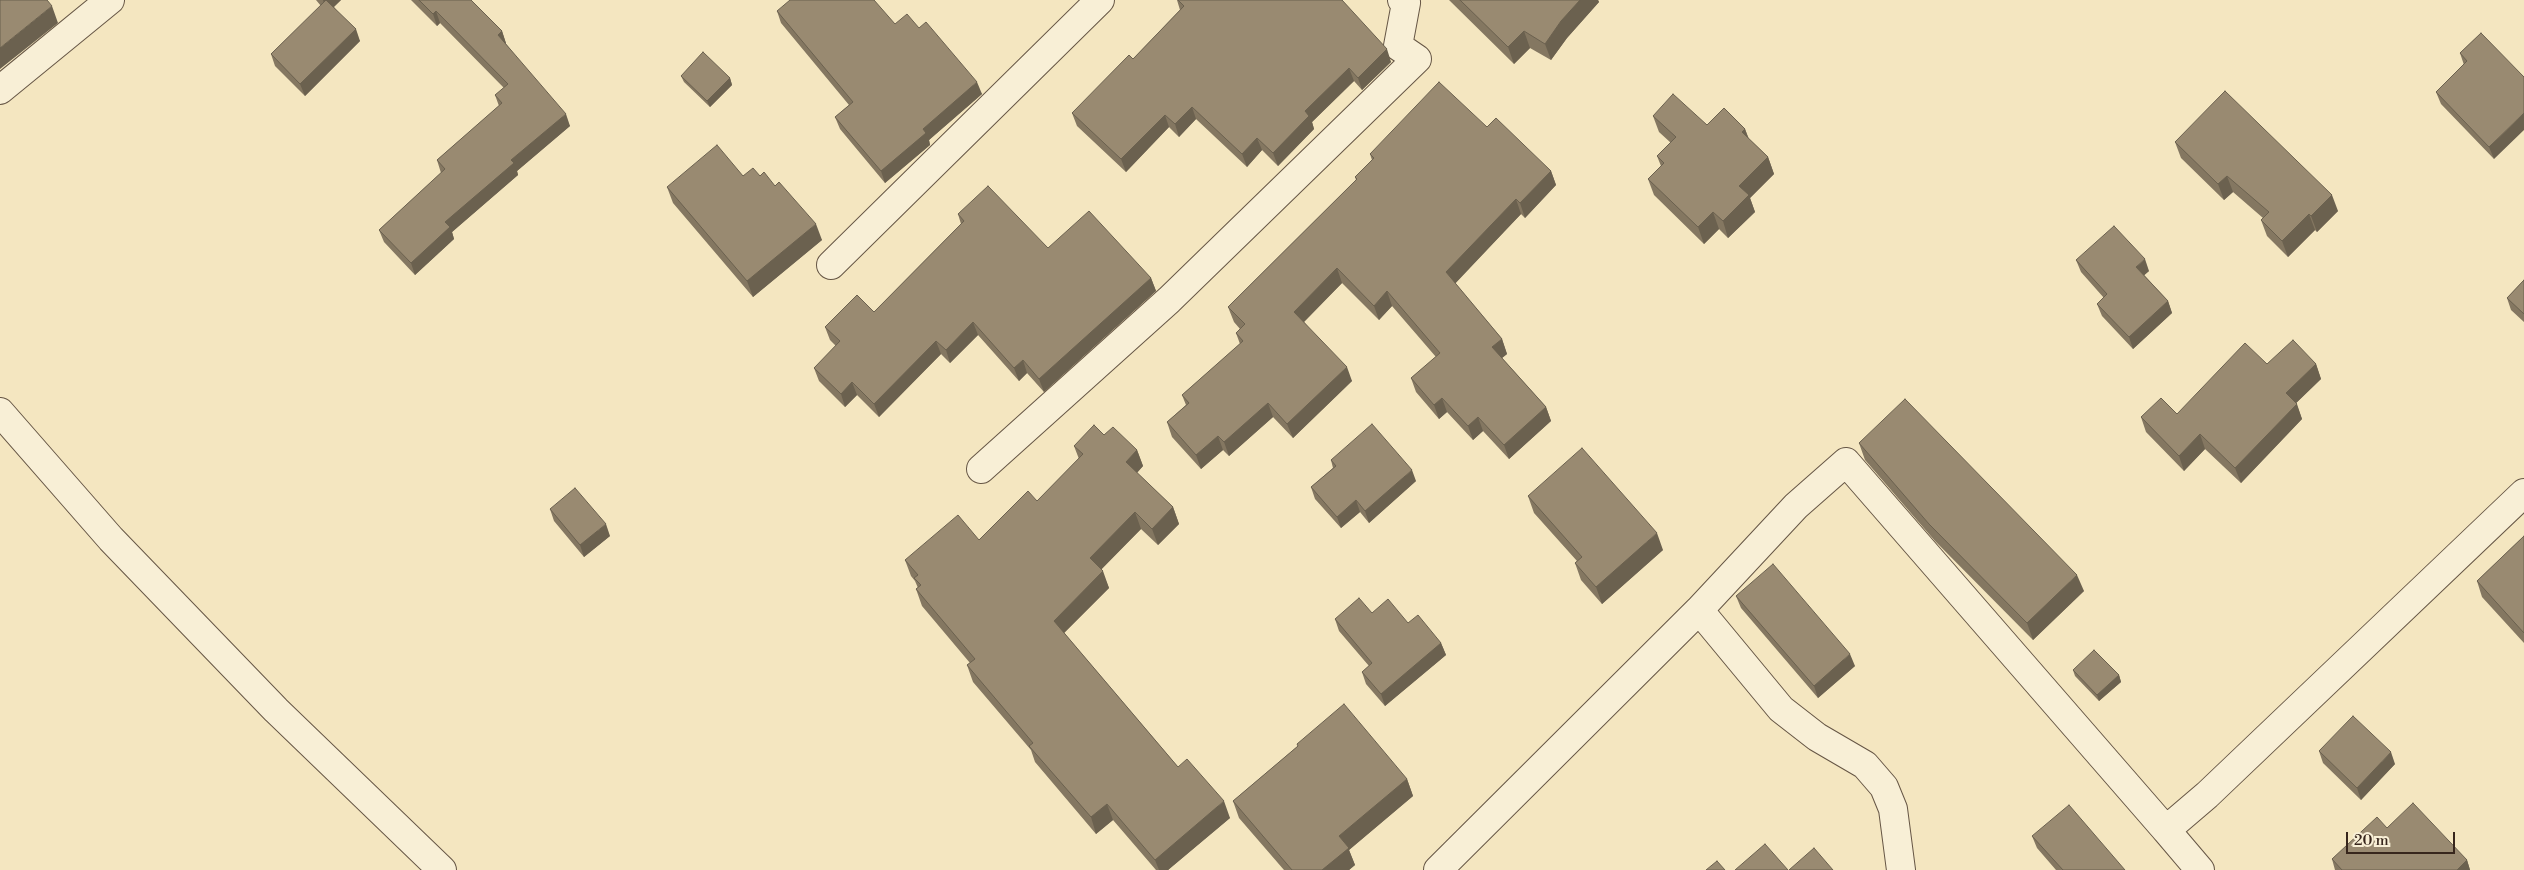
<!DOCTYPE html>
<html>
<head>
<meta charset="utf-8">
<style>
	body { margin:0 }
	#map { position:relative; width:2524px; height:870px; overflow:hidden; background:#f4e6c0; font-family:"Libre Bodoni",serif }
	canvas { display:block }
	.scale { position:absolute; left:2346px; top:832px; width:109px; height:22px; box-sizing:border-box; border:2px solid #37261c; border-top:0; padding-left:6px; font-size:15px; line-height:18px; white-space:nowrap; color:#37261c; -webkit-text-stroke:4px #f8efd6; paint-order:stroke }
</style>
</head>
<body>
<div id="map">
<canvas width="2524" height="870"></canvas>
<div class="scale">20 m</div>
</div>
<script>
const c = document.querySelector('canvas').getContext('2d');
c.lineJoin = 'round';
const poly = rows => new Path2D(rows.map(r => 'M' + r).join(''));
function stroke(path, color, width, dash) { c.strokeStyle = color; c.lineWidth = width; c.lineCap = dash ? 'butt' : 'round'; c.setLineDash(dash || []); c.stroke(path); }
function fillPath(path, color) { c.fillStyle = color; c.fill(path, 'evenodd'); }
const street = poly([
	[0,90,110,0],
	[831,265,1100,0],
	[0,412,111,539,276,710,442,870],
	[981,469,1169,300,1417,59,1398,46,1406,3,1402,0],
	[1699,610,1781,709,1817,737,1865,765,1884,787,1893,809,1901,870],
	[1438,870,1699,610,1796,506,1846,462,2166,830],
	[2200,870,2166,830,2207,795,2524,493]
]);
const wall = poly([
	[316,0,341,0,334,7,360,41,305,96,275,66,271,54,321,6],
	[411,0,471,0,502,31,506,44,570,126,517,171,518,175,452,232,454,239,415,275,384,242,379,230,441,173,437,160,499,106,495,95,504,88,440,23,437,26],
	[1177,0,1342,0,1391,62,1362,90,1354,81,1312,122,1314,129,1278,166,1262,150,1247,167,1196,119,1179,137,1169,127,1126,172,1077,126,1072,113,1133,59,1180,10],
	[1449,0,1598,0,1599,2,1567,38,1551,60,1530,48,1514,64],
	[777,11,919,28,982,94,929,140,930,145,885,183,840,129,835,117,849,105,781,23],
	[2481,33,2494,159,2441,104,2436,92,2464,65,2460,53],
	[681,76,730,78,732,85,710,107,684,82],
	[1653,116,1707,125,1745,129,1749,139,1768,157,1774,174,1750,198,1755,212,1728,238,1719,229,1704,244,1654,195,1648,179,1661,166,1657,156,1671,143,1659,132],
	[1487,127,1551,171,1556,185,1525,218,1521,214,1455,283,1502,339,1507,354,1502,358,1546,407,1551,421,1509,459,1483,431,1473,440,1447,412,1439,419,1416,392,1411,378,1436,357,1392,306,1379,320,1342,283,1304,322,1352,381,1293,438,1273,417,1229,456,1223,450,1201,469,1172,437,1167,422,1186,405,1182,395,1240,344,1236,333,1240,329,1234,322,1228,307,1356,180,1355,177,1372,160,1370,154],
	[2175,142,2338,211,2317,232,2315,230,2288,257,2267,236,2261,220,2263,218,2233,192,2224,200,2181,158],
	[743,176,760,176,775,186,822,240,753,297,673,203,667,187],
	[958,214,1048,248,1151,278,1156,291,1044,392,1027,373,1019,381,978,335,950,363,941,354,879,417,857,395,845,407,819,381,814,368,836,346,830,340,825,327,874,312,961,224],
	[2076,260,2149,271,2144,275,2168,301,2172,313,2133,349,2102,316,2097,304,2104,298,2081,272],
	[2524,280,2524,322,2511,310,2507,298],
	[2267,364,2316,364,2321,379,2296,403,2302,419,2241,483,2205,449,2184,471,2146,432,2141,417,2177,414],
	[1104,435,1137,450,1143,466,1137,473,1173,507,1179,524,1158,545,1141,529,1101,569,1109,588,1064,633,1178,767,1230,818,1168,870,1156,870,1113,820,1096,834,1035,762,1031,750,973,682,967,665,970,663,922,606,916,589,918,588,915,581,911,576,905,560,979,540,1037,501,1079,459,1074,446],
	[1859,443,2084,591,2033,640,1935,541,1865,460],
	[1331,460,1416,481,1369,523,1360,512,1341,528,1315,499,1311,487,1333,468],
	[1528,496,1663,550,1602,604,1581,580,1575,563,1577,561,1534,513],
	[550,509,610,536,584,557,554,521],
	[2524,536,2524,643,2482,597,2477,581],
	[1736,596,1855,666,1818,698,1741,608],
	[1372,613,1408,623,1441,643,1446,655,1385,706,1366,684,1362,672,1369,666,1339,631,1335,619],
	[2073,670,2119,675,2121,682,2099,701,2075,676],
	[1297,744,1407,779,1413,796,1349,850,1355,865,1349,870,1284,870,1239,818,1233,801,1298,746],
	[2319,751,2395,764,2361,800,2323,763],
	[2032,836,2125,870,2056,870,2037,848],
	[2332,859,2467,860,2470,870,2335,870]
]);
const shadedWall = poly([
	[323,0,341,0,327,13],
	[1580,0,1598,0,1599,2,1567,38,1551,60,1545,44,1561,21],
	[52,6,58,23,0,69,0,48],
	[436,11,440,23,437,26,433,14],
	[356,29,360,41,305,96,300,84],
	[502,31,506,43,503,47,498,35],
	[1524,31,1530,48,1514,64,1508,47],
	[1387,49,1391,62,1362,90,1358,78],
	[1349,68,1354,81,1312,122,1314,129,1278,166,1273,153,1305,111],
	[730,78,732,85,710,107,707,101],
	[977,82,982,94,929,140,930,145,885,183,881,171,923,129],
	[1192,107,1196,119,1179,137,1175,124],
	[2524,113,2524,130,2494,159,2489,147],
	[566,114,570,126,517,171,518,175,452,232,454,239,415,275,411,263,445,222,511,160],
	[1165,115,1169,127,1126,172,1121,159],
	[1745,129,1751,146,1742,132],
	[1257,138,1262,150,1247,167,1242,154],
	[1768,157,1774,174,1750,198,1755,212,1728,238,1723,221,1739,186],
	[1551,171,1556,185,1525,218,1520,203],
	[2227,176,2233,192,2224,200,2218,184],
	[2332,195,2338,211,2317,232,2311,216],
	[1516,199,1521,214,1452,287,1446,272],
	[1713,212,1719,229,1704,244,1698,227],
	[2309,214,2315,230,2288,257,2282,241],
	[816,224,822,240,753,297,747,281],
	[2145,259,2149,271,2140,279,2136,267],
	[1337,268,1342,283,1299,327,1294,312],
	[1151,278,1156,291,1044,392,1039,379],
	[1387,291,1392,306,1379,320,1374,306],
	[2168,301,2172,313,2133,349,2129,337],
	[973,322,978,335,950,363,946,350],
	[1502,339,1507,354,1497,362,1492,347],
	[936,341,941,354,879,417,874,404],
	[1023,360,1027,373,1019,381,1014,368],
	[2316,364,2321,379,2291,408,2286,393],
	[1347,367,1352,381,1293,438,1287,424],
	[852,382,857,395,845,407,841,394],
	[1442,398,1447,412,1439,419,1434,405],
	[1268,403,1273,417,1229,456,1224,442],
	[2297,404,2302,419,2241,483,2235,468],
	[1546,407,1551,421,1509,459,1504,445],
	[1478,417,1483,431,1473,440,1468,426],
	[2200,434,2205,449,2184,471,2179,456],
	[1218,436,1223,450,1201,469,1196,455],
	[1137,450,1143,466,1132,478,1126,462],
	[1412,470,1416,481,1369,523,1365,511],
	[1356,500,1360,512,1341,528,1337,517],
	[1173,507,1179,524,1158,545,1152,529],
	[1135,512,1141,529,1096,575,1090,558],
	[606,524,610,536,584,557,580,545],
	[1657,533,1663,550,1602,604,1596,587],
	[1103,571,1109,588,1060,637,1054,621],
	[2077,575,2084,591,2033,640,2027,623],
	[1441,643,1446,655,1385,706,1381,694],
	[1850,654,1855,666,1818,698,1814,686],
	[2119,675,2121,682,2099,701,2097,695],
	[2391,752,2395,764,2361,800,2357,788],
	[1407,779,1413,796,1349,850,1355,865,1349,870,1322,870,1339,836],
	[1224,801,1230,818,1168,870,1159,870,1155,860],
	[1107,804,1113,820,1096,834,1091,817],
	[2467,860,2470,870,2457,870]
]);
const building = poly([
	[0,0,47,0,52,6,0,48,0,0],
	[326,0,356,29,300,84,271,54,326,0],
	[419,0,471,0,502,31,498,35,566,114,511,160,514,163,445,222,450,227,411,263,379,230,445,169,437,160,502,103,495,95,508,84,436,11,433,14,419,0],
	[790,0,874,0,895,24,907,14,919,28,926,22,977,82,923,129,926,133,881,171,835,117,853,102,777,11,790,0],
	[1178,0,1342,0,1387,49,1358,78,1349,68,1305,111,1309,116,1273,153,1257,138,1242,154,1192,107,1175,124,1165,115,1121,159,1072,113,1129,55,1133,59,1184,6,1178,0],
	[1460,0,1580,0,1561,21,1545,44,1524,31,1508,47,1460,0],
	[2481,33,2524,77,2524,113,2489,147,2436,92,2467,61,2460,53,2481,33],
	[703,52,730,78,707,101,681,76,703,52],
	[1439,82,1487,127,1496,118,1551,171,1520,203,1516,199,1446,272,1502,339,1492,347,1546,407,1504,445,1478,417,1468,426,1442,398,1434,405,1411,378,1440,353,1387,291,1374,306,1337,268,1294,312,1347,367,1287,424,1268,403,1224,442,1218,436,1196,455,1167,422,1189,403,1182,395,1243,341,1236,333,1245,324,1228,307,1357,179,1355,177,1374,158,1370,154,1439,82],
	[2225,91,2332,195,2311,216,2309,214,2282,241,2261,220,2269,212,2227,176,2218,184,2175,142,2225,91],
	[1673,94,1707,125,1724,108,1745,129,1742,132,1768,157,1739,186,1749,195,1723,221,1713,212,1698,227,1648,179,1664,163,1657,156,1676,137,1653,116,1673,94],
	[717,145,743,176,753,168,760,176,764,172,775,186,779,182,816,224,747,281,667,187,717,145],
	[988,186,1048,248,1089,211,1151,278,1039,379,1023,360,1014,368,973,322,946,350,936,341,874,404,852,382,841,394,814,368,840,341,825,327,857,295,874,312,964,221,958,214,988,186],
	[2114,226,2145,259,2136,267,2168,301,2129,337,2097,304,2107,294,2076,260,2114,226],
	[2524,280,2524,314,2507,298,2524,280],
	[2293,340,2316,364,2286,393,2297,404,2235,468,2200,434,2179,456,2141,417,2161,398,2177,414,2245,343,2267,364,2293,340],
	[1905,399,2077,575,2027,623,1929,524,1859,443,1905,399],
	[1372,424,1412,470,1365,511,1356,500,1337,517,1311,487,1336,466,1331,460,1372,424],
	[1094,425,1104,435,1113,427,1137,450,1126,462,1173,507,1152,529,1135,512,1090,558,1103,571,1054,621,1178,767,1187,759,1224,801,1155,860,1107,804,1091,817,1029,746,1033,743,967,665,975,659,916,589,921,585,914,578,918,575,905,560,958,515,979,540,1028,491,1037,501,1083,454,1074,446,1094,425],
	[1582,448,1657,533,1596,587,1575,563,1582,557,1528,496,1582,448],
	[575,488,606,524,580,545,550,509,575,488],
	[2524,536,2524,633,2477,581,2524,536],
	[1773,564,1850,654,1814,686,1736,596,1773,564],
	[1359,598,1372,613,1388,599,1408,623,1418,615,1441,643,1381,694,1362,672,1372,663,1335,619,1359,598],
	[2094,650,2119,675,2097,695,2073,670,2094,650],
	[1344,704,1407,779,1339,836,1349,848,1322,870,1292,870,1233,801,1298,746,1297,744,1344,704],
	[2353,716,2391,752,2357,788,2319,751,2353,716],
	[2413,803,2467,860,2457,870,2342,870,2332,859,2377,817,2387,828,2413,803],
	[2069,805,2125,870,2063,870,2032,836,2069,805],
	[1765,844,1788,870,1735,870,1765,844],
	[1814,848,1833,870,1789,870,1814,848],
	[1717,861,1725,870,1706,870,1717,861]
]);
stroke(street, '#665645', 30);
stroke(street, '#f8efd6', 28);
fillPath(wall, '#847761');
fillPath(shadedWall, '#6b614f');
fillPath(building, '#998a71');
stroke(building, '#6b614f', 1);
</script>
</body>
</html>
